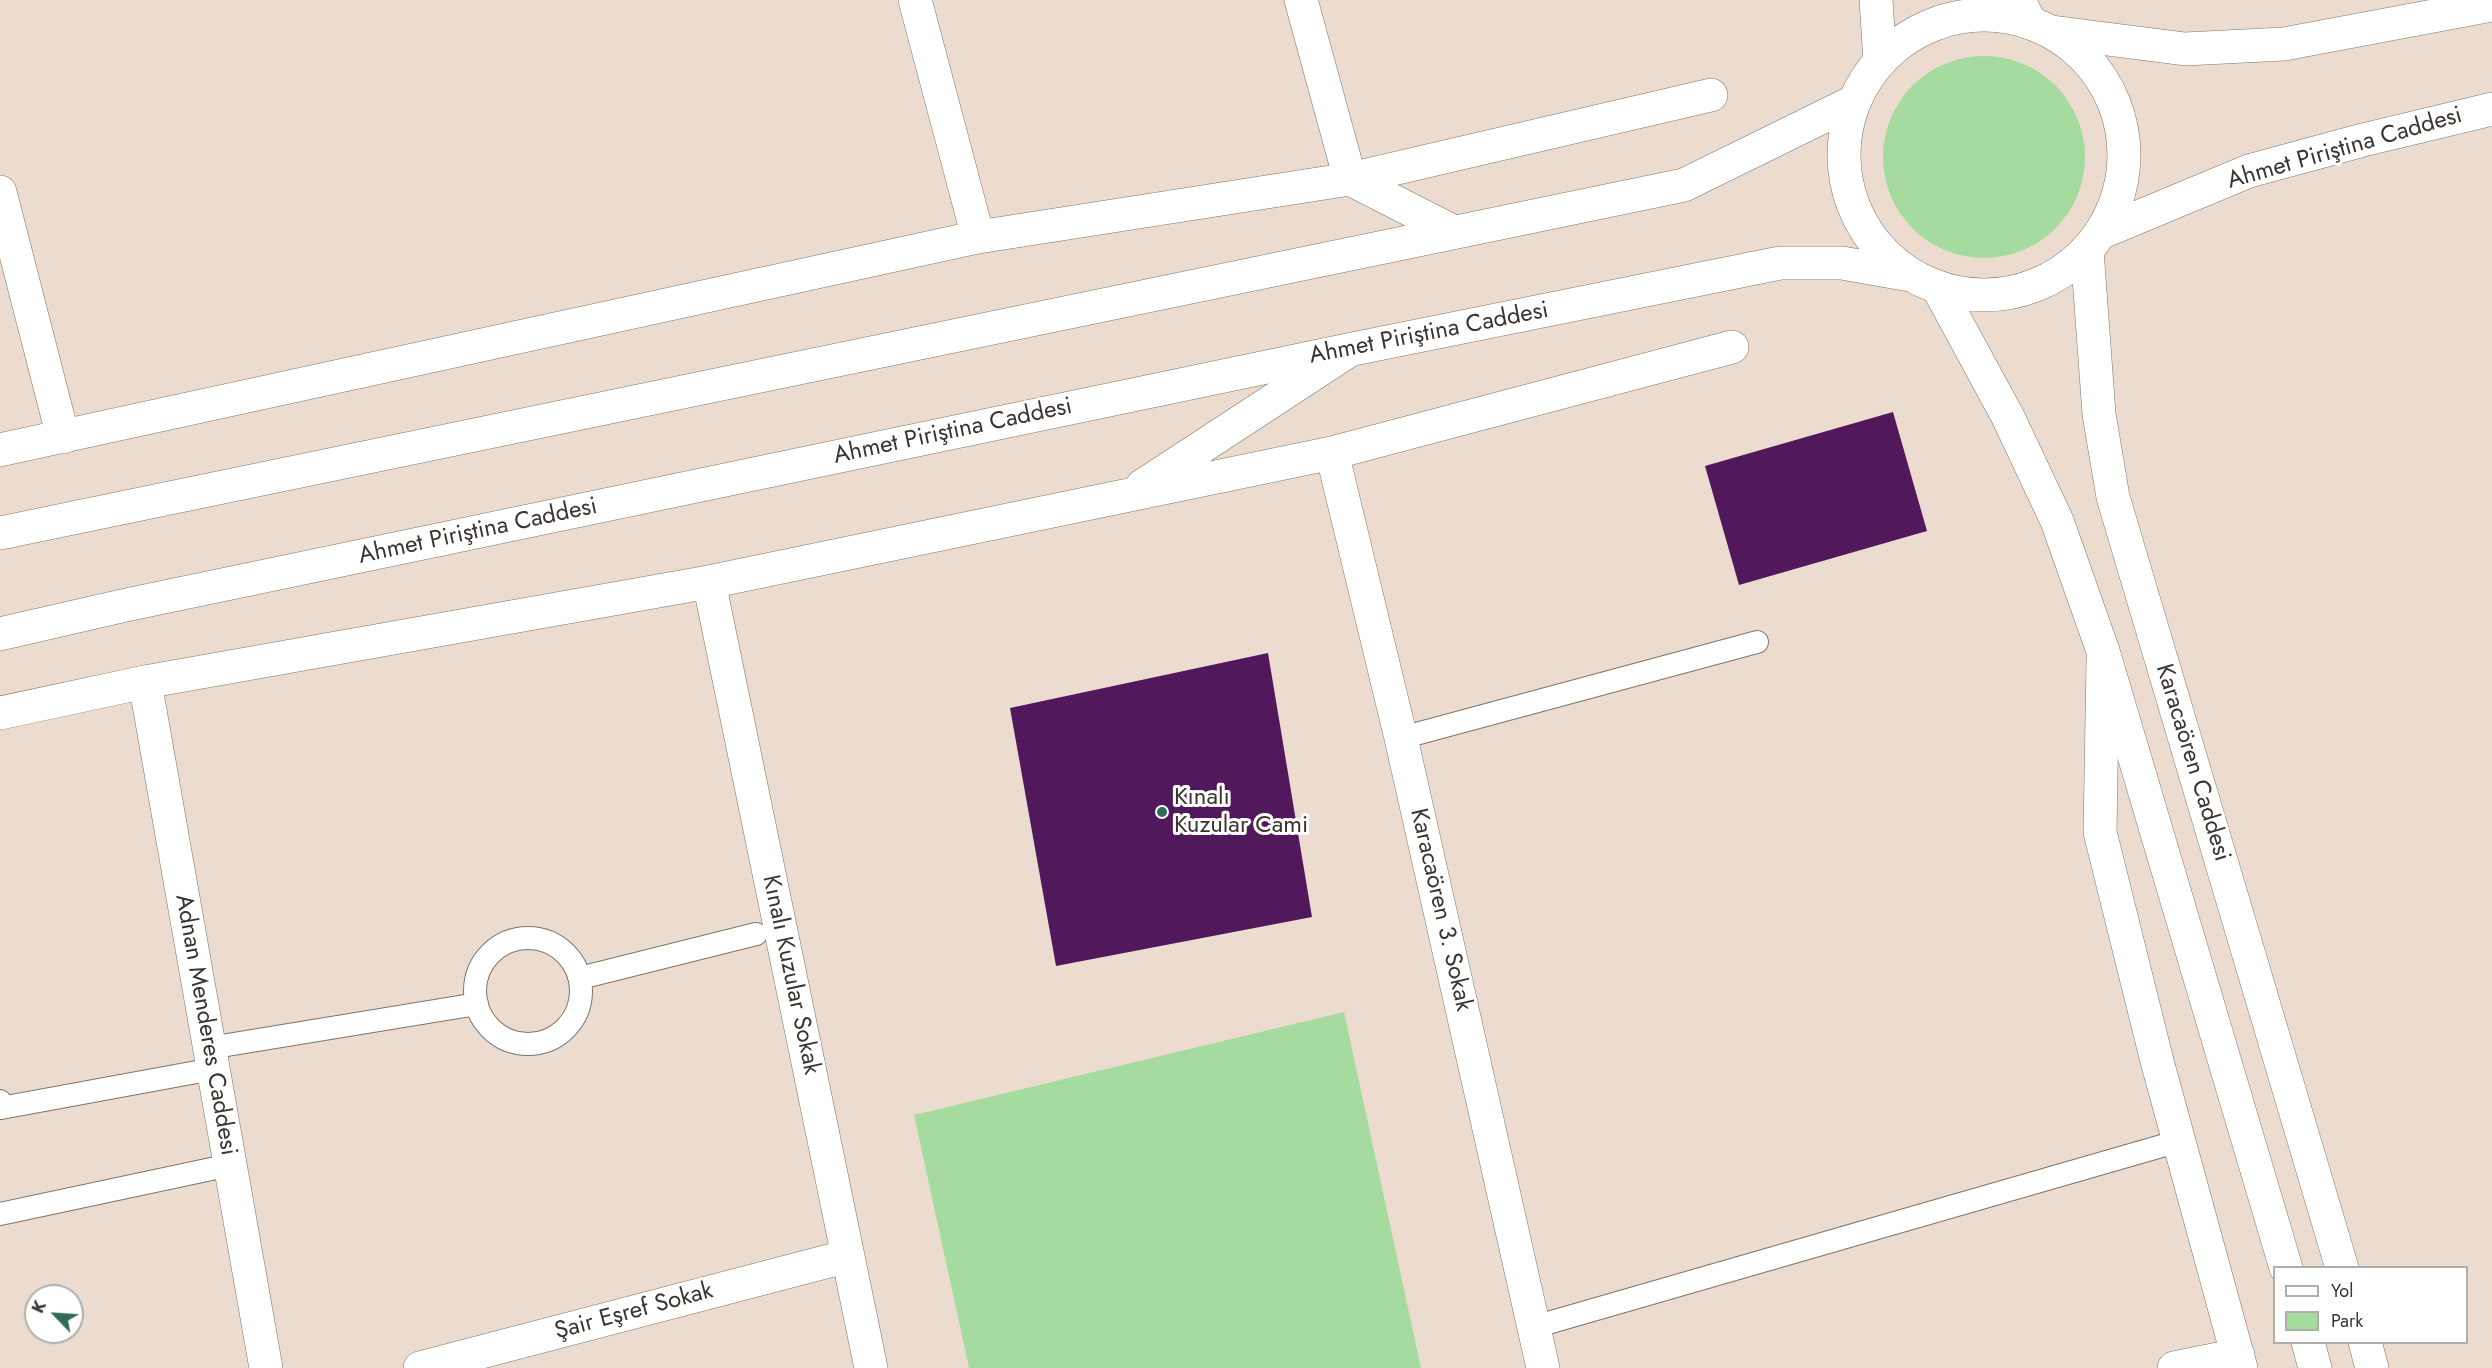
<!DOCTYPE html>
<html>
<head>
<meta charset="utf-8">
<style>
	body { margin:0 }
	#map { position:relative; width:2492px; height:1368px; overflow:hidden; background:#ebdccf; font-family:Jost,sans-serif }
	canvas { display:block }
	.legend { position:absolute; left:2273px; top:1266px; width:195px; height:78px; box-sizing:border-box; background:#fff; border:2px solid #b0aeac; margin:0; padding:8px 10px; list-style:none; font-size:18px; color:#39342f }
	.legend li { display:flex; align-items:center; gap:12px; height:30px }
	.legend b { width:30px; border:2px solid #b0aeac }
	.north { position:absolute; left:24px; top:1284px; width:60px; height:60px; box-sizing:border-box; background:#fff; border:2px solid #b0aeac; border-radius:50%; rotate:295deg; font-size:16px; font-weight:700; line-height:24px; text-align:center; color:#39342f }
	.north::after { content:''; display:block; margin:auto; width:21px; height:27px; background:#306c57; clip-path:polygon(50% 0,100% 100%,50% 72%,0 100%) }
</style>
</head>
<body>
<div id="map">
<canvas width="2492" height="1368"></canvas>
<ul class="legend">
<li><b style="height:8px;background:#fff"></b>Yol</li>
<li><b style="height:16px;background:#a5db9f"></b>Park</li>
</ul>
<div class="north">K</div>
</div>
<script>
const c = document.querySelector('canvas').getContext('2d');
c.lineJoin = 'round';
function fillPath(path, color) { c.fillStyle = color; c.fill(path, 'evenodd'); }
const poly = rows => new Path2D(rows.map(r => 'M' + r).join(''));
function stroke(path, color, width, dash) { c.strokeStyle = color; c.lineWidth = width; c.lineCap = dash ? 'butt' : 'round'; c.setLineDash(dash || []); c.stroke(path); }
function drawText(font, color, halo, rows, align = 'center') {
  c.font = font + ' Jost,sans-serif'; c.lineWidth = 6; c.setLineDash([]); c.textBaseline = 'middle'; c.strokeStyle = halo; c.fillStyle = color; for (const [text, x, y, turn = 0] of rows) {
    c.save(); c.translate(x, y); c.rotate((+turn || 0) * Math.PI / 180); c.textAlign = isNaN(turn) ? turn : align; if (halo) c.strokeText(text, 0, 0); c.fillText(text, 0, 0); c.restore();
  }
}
const green = poly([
	'1883 157a101 101 0 1 1 202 0a101 101 0 1 1-202 0Z',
	[1344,1012,1421,1368,969,1368,914,1115]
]);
const building = poly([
	[1893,412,1927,531,1739,585,1705,466],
	[1268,653,1312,917,1056,966,1010,708]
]);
const lane = poly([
	[1401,738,1757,642],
	'475 991a53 53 0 1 1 106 0a53 53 0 1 1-106 0Z',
	[580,978,756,934],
	[209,1048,477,1004],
	[0,1101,1,1108,213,1069],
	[0,1214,230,1165],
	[1534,1327,2179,1141]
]);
const street = poly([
	[915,0,978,237],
	[1301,0,1350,179,1454,232],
	[1876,0,1880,61],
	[2019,0,2030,23],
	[0,192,63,437],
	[0,450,978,237,1350,179,1711,95],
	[1332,453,1401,738,1543,1368],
	[1142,486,1350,350],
	[709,582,871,1368],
	[2103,661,2100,832,2157,1061,2241,1368],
	[0,713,145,682,709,582,1332,453,1732,347],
	[420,1368,848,1256],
	[2174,1368,2238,1355]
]);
const secondary = poly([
	'1844 155a140 140 0 1 1 280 0a140 140 0 1 1-280 0Z',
	[2052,32,2185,49,2284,44,2492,5],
	[2100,233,2249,171,2363,140,2492,109],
	[2087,250,2099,414,2113,497,2342,1268],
	[1938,288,2008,417,2057,521,2103,651,2286,1268],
	[0,533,1684,185,1855,101],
	[0,634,126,605,1353,349,1780,263,1842,263,1910,275],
	[145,682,266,1368],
	[2308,1342,2315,1368],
	[2365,1342,2372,1368]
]);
const markers = [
	[1162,812,6,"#306c57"]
];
const streetNames = [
	["Ahmet Piriştina Caddesi",2345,149,-16],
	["Ahmet Piriştina Caddesi",1429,334,-11],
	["Ahmet Piriştina Caddesi",953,432,-12],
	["Ahmet Piriştina Caddesi",478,532,-12],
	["Karacaören Caddesi",2192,763,73],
	["Karacaören 3. Sokak",1440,910,77],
	["Kınalı Kuzular Sokak",790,975,78],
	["Adnan Menderes Caddesi",205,1025,80],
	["Şair Eşref Sokak",634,1312,-15]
];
const poiNames = [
	["Kınalı",1174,798],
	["Kuzular Cami",1174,826]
];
fillPath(green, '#a5db9f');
fillPath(building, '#51185c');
stroke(lane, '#807368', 24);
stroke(street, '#807368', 34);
stroke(secondary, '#807368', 34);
stroke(lane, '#fff', 22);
stroke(street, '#fff', 33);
stroke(secondary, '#fff', 33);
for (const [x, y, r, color] of markers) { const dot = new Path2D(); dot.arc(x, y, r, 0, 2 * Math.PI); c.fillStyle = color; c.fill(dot); stroke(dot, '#fff', 2); }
drawText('24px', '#39342f', '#fff', streetNames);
drawText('24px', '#39342f', '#fff', poiNames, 'left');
</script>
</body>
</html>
